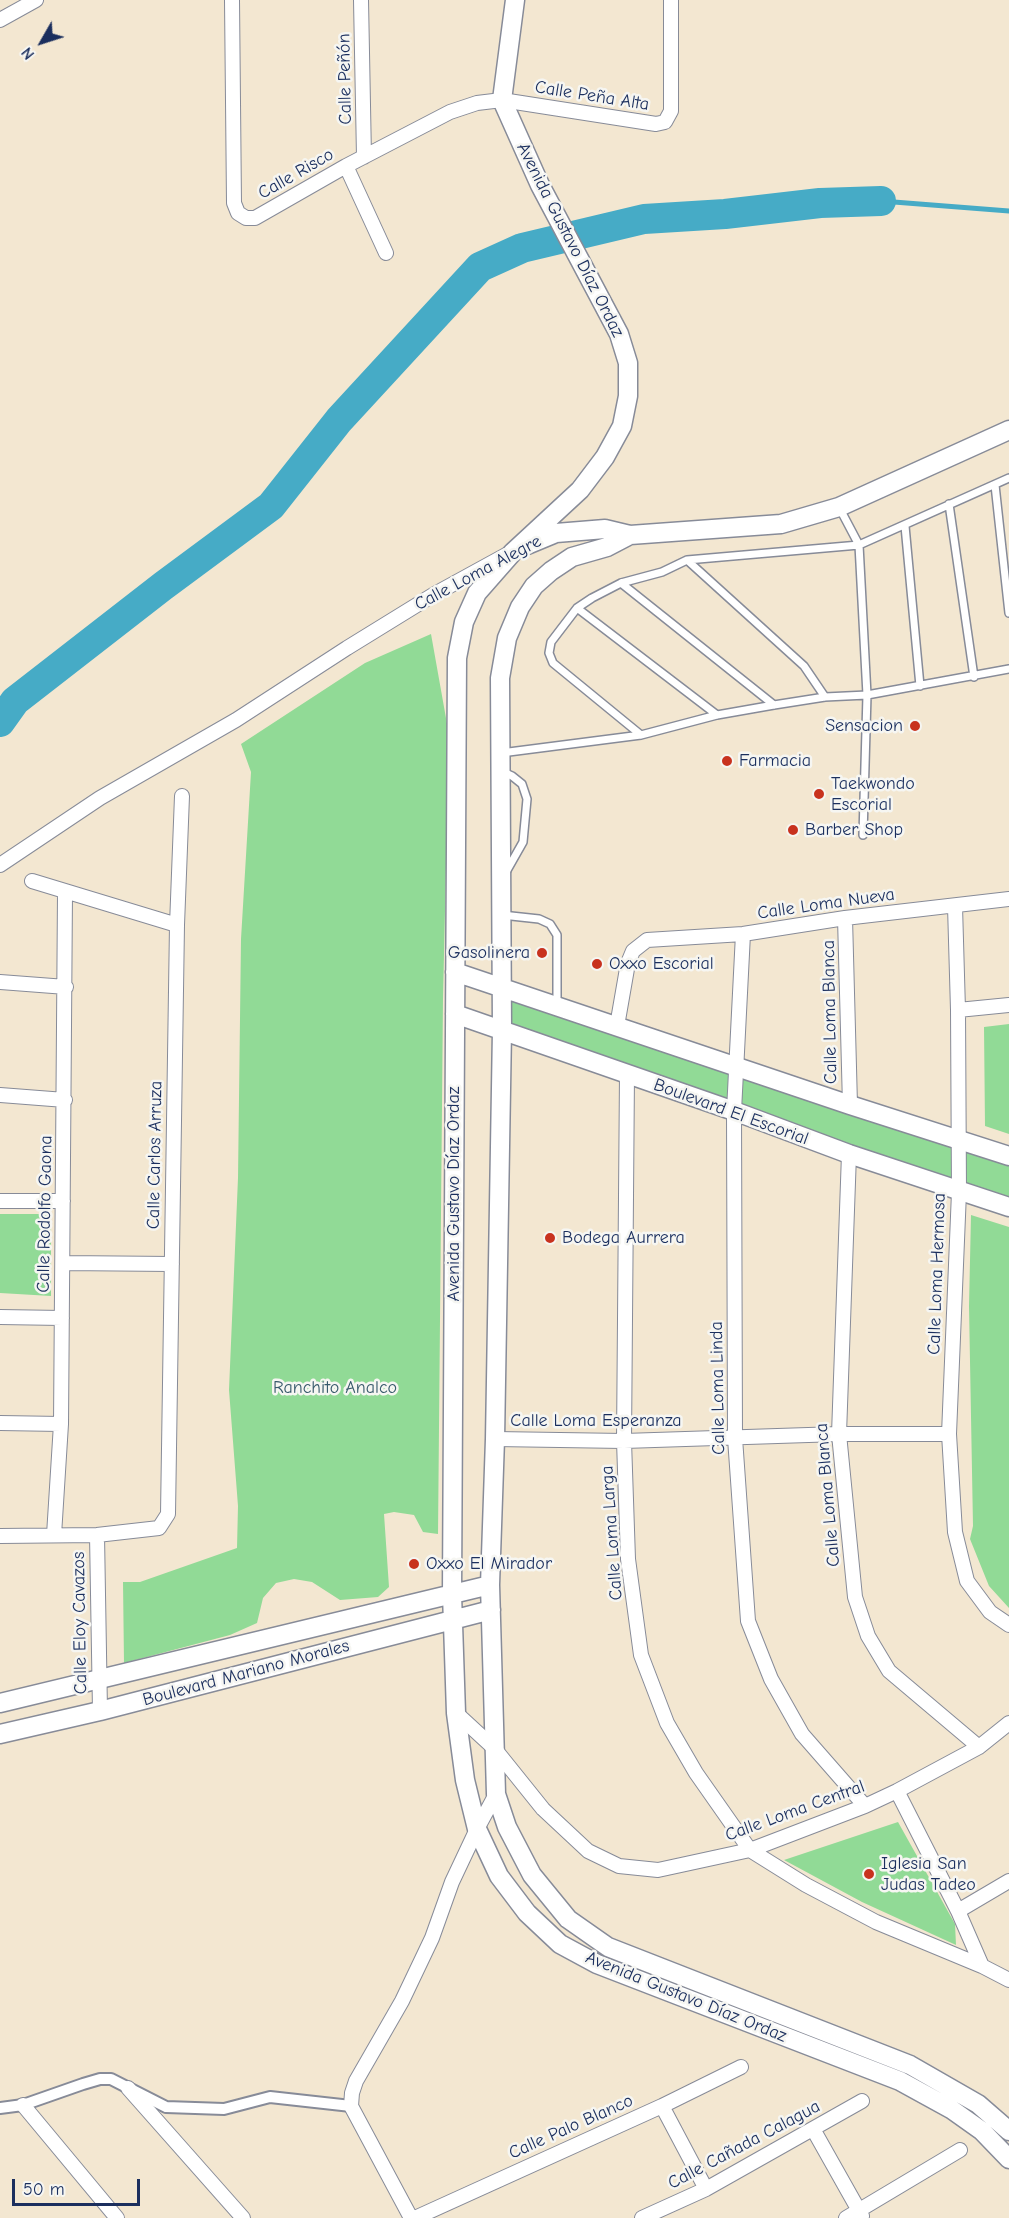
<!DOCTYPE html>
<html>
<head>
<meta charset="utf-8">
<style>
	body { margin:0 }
	#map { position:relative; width:1009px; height:2218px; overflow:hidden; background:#f3e7d1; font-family:"Comic Neue",sans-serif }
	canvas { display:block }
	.north { position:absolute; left:12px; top:12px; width:60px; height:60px; -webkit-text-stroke:4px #f6f6f2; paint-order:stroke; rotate:231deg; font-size:16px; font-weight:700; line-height:24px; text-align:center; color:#1b2f5e }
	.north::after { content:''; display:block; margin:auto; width:21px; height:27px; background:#1b2f5e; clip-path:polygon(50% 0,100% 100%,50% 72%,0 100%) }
	.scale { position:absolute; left:12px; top:2179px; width:128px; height:27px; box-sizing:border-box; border:3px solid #1b2f5e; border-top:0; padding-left:8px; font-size:18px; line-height:21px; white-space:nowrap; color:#1b2f5e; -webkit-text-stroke:4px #f6f6f2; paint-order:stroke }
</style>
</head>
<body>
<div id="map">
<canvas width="1009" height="2218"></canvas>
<div class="north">N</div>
<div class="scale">50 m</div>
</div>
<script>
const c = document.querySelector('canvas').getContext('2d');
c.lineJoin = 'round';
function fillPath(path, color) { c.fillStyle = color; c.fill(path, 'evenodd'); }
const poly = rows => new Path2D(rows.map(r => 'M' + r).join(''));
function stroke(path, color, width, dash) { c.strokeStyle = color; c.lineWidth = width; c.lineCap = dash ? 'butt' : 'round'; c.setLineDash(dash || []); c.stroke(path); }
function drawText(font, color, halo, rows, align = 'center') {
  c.font = font + ' "Comic Neue",sans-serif'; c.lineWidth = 5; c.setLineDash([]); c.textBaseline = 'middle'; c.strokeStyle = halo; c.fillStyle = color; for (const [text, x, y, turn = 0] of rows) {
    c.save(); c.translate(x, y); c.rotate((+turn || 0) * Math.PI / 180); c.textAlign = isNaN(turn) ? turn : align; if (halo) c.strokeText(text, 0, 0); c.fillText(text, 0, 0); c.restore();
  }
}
const green = poly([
	[431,634,449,735,443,999,438,1534,423,1532,414,1515,394,1512,384,1514,389,1587,378,1597,340,1600,312,1582,294,1579,276,1583,263,1598,257,1623,230,1635,124,1663,123,1582,140,1582,237,1548,238,1506,229,1390,238,1178,241,939,251,772,241,744,365,663],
	[503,990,735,1069,734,1109,505,1028],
	[1009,1024,1009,1134,985,1126,984,1027],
	[738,1067,957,1141,958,1190,736,1110],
	[960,1142,1009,1157,1009,1206,960,1190],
	[0,1214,51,1214,51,1296,0,1293],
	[971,1215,1009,1227,1009,1608,989,1586,970,1539,973,1526,969,1306],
	[898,1822,955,1924,956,1945,862,1902,784,1860]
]);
const stream = poly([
	[881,201,1009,211]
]);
const river = poly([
	[0,722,15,701,163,586,271,506,339,420,480,267,522,248,644,219,725,214,820,203,881,201]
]);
const service = poly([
	[995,485,1009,613],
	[949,504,974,677],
	[840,509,859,545,867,695,863,835],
	[905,526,920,686],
	[687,560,859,545,1009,478],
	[621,583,774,705],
	[577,608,717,715],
	[641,735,553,663,549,653,551,642,577,608,592,598,621,583,662,572,687,560,804,666,825,697],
	[501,753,641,735,717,715,774,705,825,697,867,695,1009,669],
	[501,771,512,776,522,784,527,799,523,842,506,872],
	[502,915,539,919,550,924,557,935,557,1006]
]);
const pedestrian = poly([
	[0,2108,23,2105,83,2084,100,2079,111,2079,166,2107,224,2109,270,2097,351,2106]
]);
const minor = poly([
	[232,0,234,203,238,213,246,218,255,218,346,166,450,112,477,103,502,100,656,124,665,122,671,111,671,0],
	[361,0,364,157],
	[0,20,36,0],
	[346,166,386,253],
	[0,865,100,798,236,720,347,648,433,595,506,555],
	[32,881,177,925],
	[955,906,958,1010,959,1192,949,1434,955,1532,967,1581,990,1612,1009,1625],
	[845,918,850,1105],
	[743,934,734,1111,735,1438,748,1621,771,1679,802,1734,865,1806],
	[0,982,66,987],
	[958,1010,1009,1005],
	[617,1026,628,963,633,951,647,940,743,934,845,918,1009,899],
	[627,1074,624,1441,628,1559,641,1655,667,1723,696,1773,750,1850,806,1885,876,1922,982,1966,1009,1980],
	[0,1095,65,1100],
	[849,1154,839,1434,855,1597,868,1636,889,1671,979,1747],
	[0,1201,63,1201],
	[63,1263,172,1264],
	[0,1317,62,1318],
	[0,1423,61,1424],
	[495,1439,624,1441,839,1434,949,1434],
	[54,1535,61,1424,65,893],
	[97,1535,100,1711],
	[0,1536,97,1535,159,1528,168,1514,177,925,182,796],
	[456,1713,494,1748,543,1809,588,1851,619,1866,658,1870,750,1850,865,1806,897,1791,979,1747,1009,1723],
	[897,1791,958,1911,982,1966],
	[958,1911,1009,1881],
	[128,2088,243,2218],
	[23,2105,117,2218],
	[662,2106,706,2189],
	[813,2129,862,2216],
	[411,2218,351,2106,352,2093,356,2081,402,2001,432,1938,452,1882,477,1829,496,1794],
	[415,2218,662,2106,741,2067],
	[642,2218,706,2189,862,2101],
	[846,2218,960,2150]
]);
const tertiary = poly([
	[515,0,502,100,540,185,619,334,628,363,628,396,622,426,605,457,580,490,513,552,477,593,464,622,457,658,452,1594,456,1713,465,1780,477,1829,499,1876,527,1913,560,1944,597,1964,900,2081,951,2109,982,2131,1009,2159],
	[630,535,607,547,572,557,551,571,534,586,520,607,507,638,500,678,502,1030,495,1439,490,1585,496,1794,507,1827,532,1875,568,1919,608,1947,910,2065,978,2104,1009,2131],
	[527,545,556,533,605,529,630,535,781,524,839,507,1009,430],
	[455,972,850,1105,1009,1156],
	[455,1014,734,1111,849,1154,1009,1207],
	[0,1703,490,1585],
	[0,1734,100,1711,491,1610]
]);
const markers = [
	[915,726,6,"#c8321e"],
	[727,761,6,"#c8321e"],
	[819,794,6,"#c8321e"],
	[793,830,6,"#c8321e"],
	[542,953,6,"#c8321e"],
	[597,964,6,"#c8321e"],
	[550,1238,6,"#c8321e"],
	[414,1564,6,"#c8321e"],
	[869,1874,6,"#c8321e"]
];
const streetNames = [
	["Calle Peñón",345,79,-91],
	["Calle Peña Alta",592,96,9],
	["Calle Risco",296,174,-30],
	["Avenida Gustavo Díaz Ordaz",570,240,63],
	["Calle Loma Alegre",478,573,-28],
	["Calle Loma Nueva",826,904,-8],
	["Calle Loma Blanca",830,1012,-91],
	["Boulevard El Escorial",731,1112,20],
	["Calle Carlos Arruza",155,1155,-89],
	["Avenida Gustavo Díaz Ordaz",454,1194,-90],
	["Calle Rodolfo Gaona",45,1214,-89],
	["Calle Loma Hermosa",937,1274,-88],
	["Calle Loma Linda",718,1388,-91],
	["Calle Loma Esperanza",596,1421],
	["Calle Loma Blanca",828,1495,-95],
	["Calle Loma Larga",612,1533,-94],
	["Calle Eloy Cavazos",80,1623,-91],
	["Boulevard Mariano Morales",246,1673,-15],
	["Calle Loma Central",795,1811,-20],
	["Avenida Gustavo Díaz Ordaz",686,1997,22],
	["Calle Palo Blanco",571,2127,-24],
	["Calle Cañada Calagua",744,2145,-28]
];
const poiNames = [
	["Sensacion",903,726,"right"],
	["Farmacia",739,761],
	["Taekwondo",831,784],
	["Escorial",831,805],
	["Barber Shop",805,830],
	["Gasolinera",530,953,"right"],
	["Oxxo Escorial",609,964],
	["Bodega Aurrera",562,1238],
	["Oxxo El Mirador",426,1564],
	["Iglesia San",881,1864],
	["Judas Tadeo",881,1885]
];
const parkNames = [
	["Ranchito Analco",335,1388]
];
fillPath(green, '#91da96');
stroke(stream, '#46abc6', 5);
stroke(river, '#46abc6', 30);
stroke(service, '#878b98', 10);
stroke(pedestrian, '#878b98', 14);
stroke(minor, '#878b98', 16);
stroke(tertiary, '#878b98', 21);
stroke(service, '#fff', 7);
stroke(pedestrian, '#fff', 10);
stroke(minor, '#fff', 14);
stroke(tertiary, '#fff', 18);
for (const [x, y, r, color] of markers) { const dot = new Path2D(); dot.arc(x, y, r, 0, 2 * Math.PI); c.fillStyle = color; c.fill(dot); stroke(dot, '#f6f6f2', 2); }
drawText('18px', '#1b2f5e', '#f6f6f2', streetNames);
drawText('18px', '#1b2f5e', '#f6f6f2', poiNames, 'left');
drawText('18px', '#385a6c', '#f6f6f2', parkNames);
</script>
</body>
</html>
